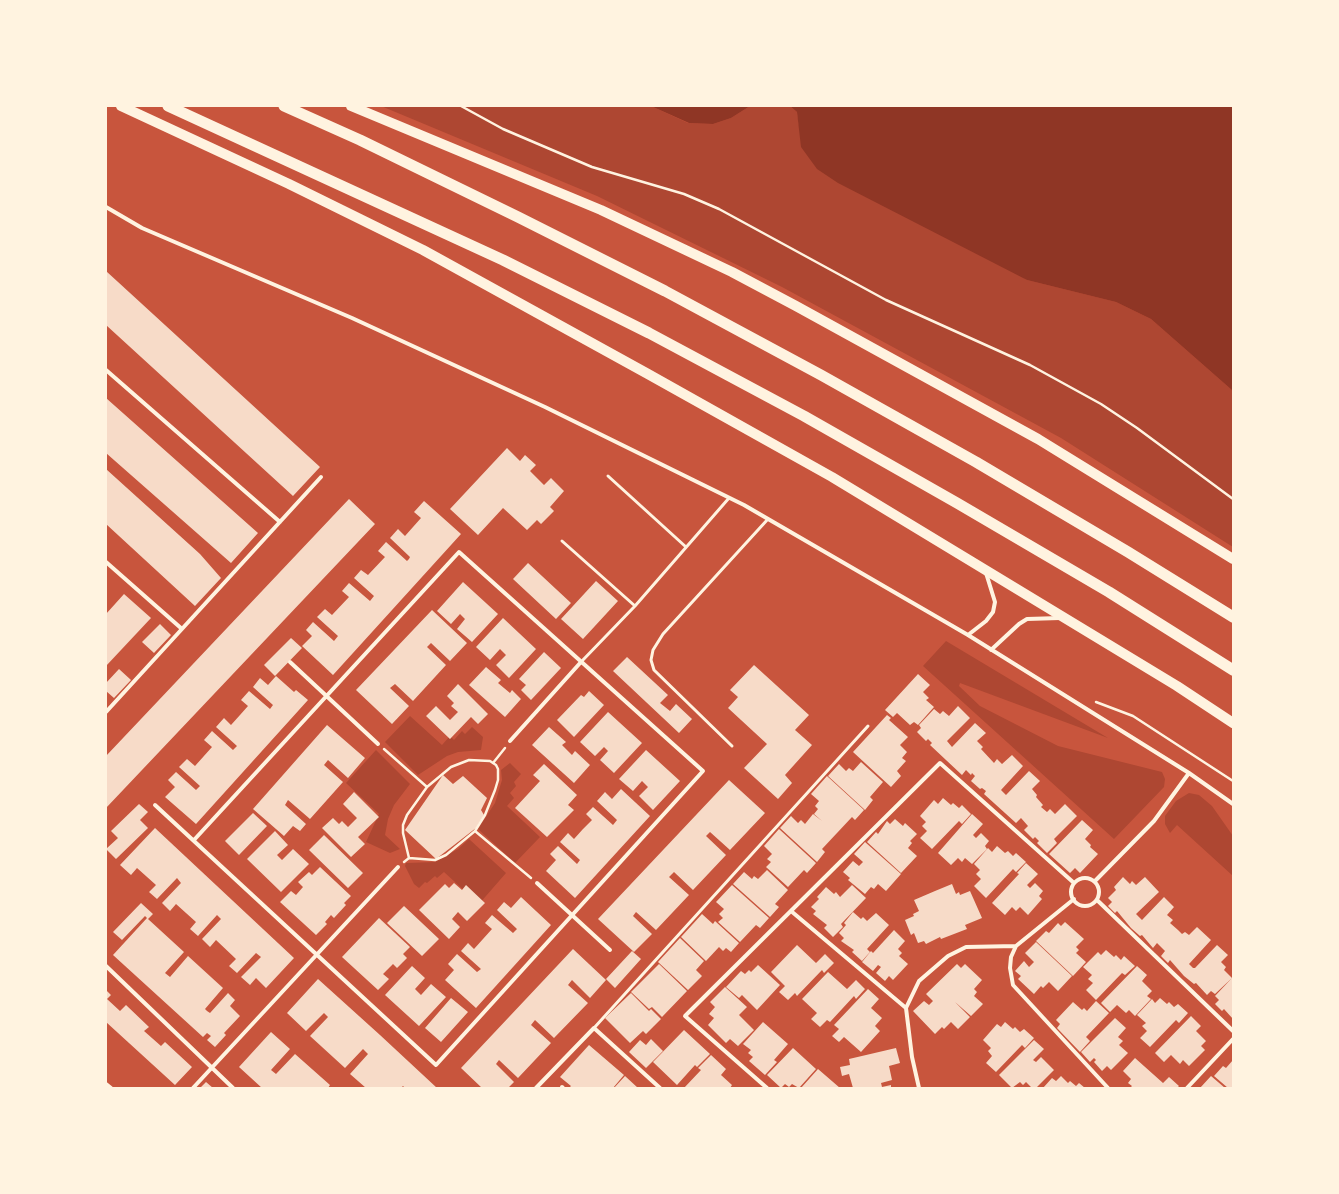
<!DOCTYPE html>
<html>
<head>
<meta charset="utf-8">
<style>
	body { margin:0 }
	#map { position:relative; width:1339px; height:1194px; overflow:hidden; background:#c8553d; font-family:"Nunito Sans",sans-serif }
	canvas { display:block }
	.frame { position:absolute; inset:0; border:107px solid #fff3e0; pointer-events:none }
</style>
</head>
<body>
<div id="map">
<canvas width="1339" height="1194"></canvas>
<div class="frame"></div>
</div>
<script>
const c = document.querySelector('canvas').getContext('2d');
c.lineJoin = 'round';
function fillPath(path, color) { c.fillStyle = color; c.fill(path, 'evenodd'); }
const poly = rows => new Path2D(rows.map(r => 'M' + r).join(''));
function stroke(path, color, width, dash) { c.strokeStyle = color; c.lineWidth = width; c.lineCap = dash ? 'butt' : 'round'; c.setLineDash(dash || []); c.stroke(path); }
const green = poly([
	[381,106,651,106,688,123,713,124,731,118,750,106,790,106,797,112,799,126,1027,280,1116,302,1151,319,1233,391,1233,547,1061,438,782,287,597,196],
	[946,641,1108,738,960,683,959,686,980,706,1058,746,1162,772,1165,779,1164,787,1114,839,923,666],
	[410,716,442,745,450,736,454,740,462,731,465,734,472,727,483,737,481,750,458,752,447,756,418,775,385,742],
	[376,750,410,784,394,805,388,819,385,835,400,849,390,853,366,842,379,814,346,783],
	[510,763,521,774,514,782,516,786,510,793,514,798,507,806,540,837,515,863,478,829,495,803,502,780,501,770],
	[1189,793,1199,795,1212,806,1233,836,1233,876,1177,825,1170,833,1165,824,1165,816,1176,801],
	[469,839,506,873,479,904,444,872,437,878,435,876,427,883,425,882,419,888,414,884,405,866,406,863,435,862,458,849]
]);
const water = poly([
	[651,106,750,106,731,118,713,124,689,123],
	[790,106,1233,106,1233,391,1151,319,1116,302,1027,280,838,183,817,169,801,147,797,112]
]);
const building = poly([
	[106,271,320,467,293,496,106,325],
	[106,398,258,533,231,563,106,453],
	[507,448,520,461,525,455,536,465,530,471,544,485,551,478,564,491,550,507,554,511,541,524,537,520,527,530,503,508,478,535,450,509],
	[106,469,200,554,221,578,195,606,106,524],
	[349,499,375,524,106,808,106,756],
	[424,501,461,534,333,675,302,646,312,636,306,630,313,622,334,641,338,636,317,617,325,609,332,615,349,597,342,591,349,583,370,601,374,596,354,578,361,570,368,575,385,557,378,551,386,542,407,561,409,559,410,557,390,538,398,529,405,536,421,518,414,512],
	[528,563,571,603,556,619,513,579],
	[596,581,618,601,583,639,561,619],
	[463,582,498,614,472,642,457,629,465,619,460,614,451,624,437,611],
	[124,594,151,618,106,666,106,614],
	[432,610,467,643,450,661,431,643,427,647,446,665,413,701,395,684,390,688,409,706,392,724,356,690],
	[503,618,536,649,509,678,496,665,506,655,500,649,490,660,476,647],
	[160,624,171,635,154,653,142,642],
	[291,638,302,648,275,676,264,665],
	[544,652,561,668,531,700,521,690,526,685,519,679],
	[627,657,668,695,660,703,670,711,676,704,692,719,679,733,613,671],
	[754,665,809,715,795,730,812,745,785,775,792,783,778,799,744,768,767,744,728,708,738,697,730,690],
	[486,667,501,680,498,683,510,693,512,690,521,699,505,717,469,685],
	[119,669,131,680,114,698,106,691,106,683],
	[918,674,930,685,923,692,929,698,926,700,934,707,918,725,914,722,910,725,897,713,893,717,885,710],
	[276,676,294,692,296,690,308,700,196,824,165,797,175,787,168,780,176,772,196,790,200,786,179,767,187,759,195,766,212,747,204,740,212,731,233,750,237,746,216,727,224,718,231,725,240,715,248,706,241,700,249,691,270,709,273,705,253,687,260,678,268,685],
	[458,684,488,714,478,724,471,717,450,739,426,716,436,706,450,720,458,712,451,706,454,703,447,696],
	[589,691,604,705,574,737,557,720,581,695,584,697],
	[958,706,970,718,947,741,952,747,975,723,986,733,977,741,983,747,981,749,994,763,997,759,1002,764,1012,755,1023,766,1001,790,1006,795,1029,771,1040,781,1032,789,1037,795,1036,797,1043,805,1041,807,1047,812,1050,809,1055,814,1065,804,1077,816,1054,839,1057,843,1047,853,1037,843,1039,841,1035,837,1033,839,1024,830,1028,826,1021,818,1016,823,984,794,986,791,982,788,980,789,971,781,975,776,972,773,971,775,966,770,962,775,930,745,932,743,928,739,926,741,917,732,921,728,919,725,934,709,940,714,943,711,949,716],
	[608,712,642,743,614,773,600,760,608,751,604,747,595,756,580,742],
	[887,715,891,718,889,720,908,737,900,745,907,752,902,758,906,761,897,771,901,776,891,787,853,752],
	[327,725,365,758,348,778,328,760,324,765,343,782,310,819,288,800,285,805,306,824,300,831,293,826,284,836,253,809],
	[549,727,566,742,562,745,572,755,575,751,590,765,574,783,532,745],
	[646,750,680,781,653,810,639,796,648,787,642,781,633,791,619,779],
	[861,762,883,782,870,797,873,800,865,810,828,776,839,764,846,771,849,768,853,771],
	[544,764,577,795,568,805,574,810,547,837,515,808,540,781,533,775],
	[443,775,453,784,463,776,487,798,481,810,484,815,476,828,436,859,405,830],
	[827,776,864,810,855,820,852,817,822,849,825,852,817,862,780,828,791,816,798,823,801,820,805,824,813,814,822,821,814,814,818,809,815,806,819,801,811,794],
	[729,780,765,813,730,850,710,832,706,836,726,855,693,890,674,872,669,877,689,895,656,930,636,912,633,916,652,934,634,952,598,919],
	[621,789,650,816,575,898,546,871,556,860,550,854,558,846,577,864,580,860,560,842,568,833,574,839,583,829,592,820,586,814,593,807,613,825,617,820,597,801,605,792,612,799],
	[354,792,379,817,358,837,365,844,351,857,322,828,333,818,339,824,342,821,348,827,357,818,343,804],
	[943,798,951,805,953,803,959,808,962,805,971,814,962,824,959,821,932,849,920,838,927,831,922,826,926,822,920,816,934,800,938,804],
	[139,804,148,812,140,820,148,828,116,859,106,849,118,838,111,831],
	[253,813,267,826,239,855,225,841],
	[972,814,983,824,973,835,976,838,981,833,989,841,985,846,987,849,972,864,965,858,962,862,958,858,951,865,938,853],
	[895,819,903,826,905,823,917,834,910,841,912,843,908,848,917,856,901,873,867,842,876,832,878,834,887,821,890,824],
	[1082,820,1093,830,1085,839,1091,845,1090,847,1098,854,1080,873,1075,868,1070,873,1049,854],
	[155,828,294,958,266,988,256,978,250,985,241,977,261,957,256,953,237,973,229,966,236,959,216,940,210,947,202,939,221,919,217,915,198,936,190,929,196,922,176,904,170,911,162,903,181,883,177,878,157,899,149,892,156,885,137,868,131,875,120,865],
	[779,829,816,863,807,873,804,870,788,887,766,867,771,862,767,859,772,854,764,846],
	[275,831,288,845,277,855,282,860,293,849,309,864,281,892,247,859],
	[324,835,363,873,348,888,309,850],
	[865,842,901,874,886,891,878,884,874,889,871,887,865,894,848,880,850,878,843,872,853,861,859,866,863,862,854,854],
	[997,846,1005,853,1008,851,1013,856,1016,853,1026,862,1016,872,1013,869,986,898,974,886,981,879,976,874,980,870,974,864,988,848,992,852],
	[1026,863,1038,874,1027,885,1030,888,1035,883,1043,891,1039,896,1042,899,1028,915,1020,907,1016,911,1012,907,1005,915,992,903,1019,874,1017,873],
	[320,867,351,896,344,903,346,905,334,918,331,915,325,922,327,924,316,935,280,902,291,891,296,895,303,887,298,882,309,872,312,875],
	[767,870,788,890,775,904,779,907,770,917,733,884,744,872,752,879,754,876,758,879],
	[1123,877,1130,884,1132,881,1136,885,1145,877,1159,892,1136,914,1142,920,1164,897,1174,907,1167,915,1173,920,1170,923,1178,930,1182,934,1185,932,1189,935,1197,927,1211,940,1189,964,1193,968,1195,968,1217,945,1228,955,1221,962,1226,967,1224,970,1232,978,1215,994,1211,991,1207,995,1196,983,1194,984,1184,976,1170,960,1168,963,1161,956,1165,951,1157,943,1153,948,1142,935,1140,936,1131,928,1136,923,1131,928,1117,911,1115,913,1108,906,1112,902,1108,898,1116,890,1114,887],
	[454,883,462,890,466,885,485,903,467,921,458,912,452,919,460,927,449,939,419,910,445,884,449,888],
	[952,884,956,894,959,892,960,895,970,891,982,918,965,925,967,929,941,939,940,937,926,944,924,941,918,943,914,933,911,935,905,920,914,916,913,914,919,911,914,900,935,891,944,912,935,891],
	[732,885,769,918,760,928,756,925,740,942,718,922,723,918,719,914,724,909,716,902],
	[852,885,866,898,841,924,843,927,833,937,824,928,827,925,813,914,816,911,811,907,819,899,817,897,826,887,834,894,836,892,840,897],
	[521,897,551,925,476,1008,445,980,454,970,448,964,457,954,477,972,481,969,461,951,468,943,474,949,492,929,485,923,492,915,513,933,517,929,497,910,504,902,511,908],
	[141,903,153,914,148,919,184,952,165,973,170,977,188,956,223,988,205,1009,207,1011,210,1013,228,993,235,1000,230,1006,240,1016,224,1033,226,1035,215,1047,207,1040,211,1036,207,1033,203,1037,113,955,147,918,145,916,122,940,113,932],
	[404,906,439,939,422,956,387,923],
	[853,912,861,919,863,917,867,921,876,913,889,925,867,949,870,952,862,961,852,952,854,950,841,941,844,938,839,933,846,925,844,923],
	[702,914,713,924,715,921,739,943,731,952,726,948,723,951,719,947,706,961,681,937],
	[379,918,410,947,403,954,407,958,397,968,393,964,383,974,389,979,378,990,342,957],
	[1065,922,1084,939,1076,947,1079,950,1076,953,1086,962,1073,976,1036,941,1046,931,1049,933,1058,923,1061,926],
	[894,930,905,941,898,949,902,953,899,956,908,964,893,980,889,976,885,981,876,973,881,967,878,965,873,971,862,962,871,951,873,953],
	[680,938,704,961,696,970,702,976,688,990,658,962],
	[1036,942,1072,976,1058,991,1049,982,1043,988,1041,986,1034,994,1018,979,1021,976,1015,971,1024,961,1029,967,1034,962,1025,953],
	[797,945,816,963,825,954,834,963,824,973,822,970,797,996,795,993,788,1000,779,992,785,986,771,972],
	[573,949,606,980,590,998,572,980,568,985,588,1003,554,1038,535,1020,531,1025,551,1043,518,1078,499,1060,496,1064,514,1082,508,1088,482,1088,461,1068],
	[1106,950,1114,957,1116,955,1121,960,1124,956,1135,966,1125,975,1122,973,1096,1000,1086,990,1093,983,1088,979,1092,975,1083,967,1098,952,1101,955],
	[632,951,641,959,615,988,606,979],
	[659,964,687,991,662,1017,652,1007,649,1009,631,992],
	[957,964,961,968,965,964,982,980,974,989,977,992,974,996,983,1004,971,1016,955,1002,970,1017,958,1029,951,1022,944,1029,942,1027,935,1034,913,1011,924,1001,929,1005,933,1001,926,994],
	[758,965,780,985,757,1010,742,995,739,998,726,987,741,971,745,974,749,970,751,972],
	[412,966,425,978,415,989,421,995,431,984,446,997,419,1026,385,995],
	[1137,966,1147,975,1142,981,1152,991,1147,996,1151,999,1135,1016,1129,1010,1126,1013,1117,1005,1110,1012,1101,1003],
	[828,972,847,989,856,980,865,989,856,999,854,996,830,1022,827,1020,820,1027,811,1019,817,1013,802,999],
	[1232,978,1233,979,1233,1019,1224,1009,1222,1011,1215,1004,1219,1000,1215,996],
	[318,979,380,1035,437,1088,405,1088,403,1086,401,1088,366,1088,350,1074,368,1054,363,1049,345,1068,310,1036,328,1017,324,1013,306,1031,287,1013],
	[725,987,747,1007,739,1015,754,1030,738,1046,730,1039,726,1043,708,1025,714,1018,709,1014,715,1007,710,1002],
	[868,989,879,999,871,1008,882,1018,875,1026,880,1031,861,1052,844,1037,839,1042,832,1036,839,1029,834,1025],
	[106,990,111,995,107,999,120,1011,126,1005,149,1027,144,1031,161,1046,165,1042,192,1067,175,1085,106,1022],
	[631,993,649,1011,651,1009,661,1019,646,1034,643,1031,630,1043,605,1018],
	[451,998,468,1012,441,1042,425,1028],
	[1160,998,1167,1004,1169,1002,1174,1007,1178,1004,1188,1013,1179,1023,1176,1020,1150,1047,1140,1038,1147,1031,1142,1026,1146,1023,1137,1015,1152,999,1155,1003],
	[1096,1001,1109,1013,1086,1037,1090,1041,1080,1052,1057,1028,1060,1024,1056,1020,1073,1002,1082,1010,1084,1008,1087,1011],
	[1191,1016,1201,1026,1196,1031,1206,1041,1201,1046,1205,1050,1189,1066,1183,1060,1180,1064,1171,1055,1164,1062,1155,1053],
	[1115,1018,1126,1028,1118,1037,1123,1041,1119,1045,1128,1053,1111,1070,1107,1066,1102,1071,1094,1062,1096,1060,1094,1058,1090,1062,1081,1052],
	[763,1022,788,1044,774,1060,777,1062,765,1075,749,1061,753,1057,748,1053,751,1050,743,1044],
	[1005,1022,1013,1029,1015,1027,1020,1032,1024,1029,1034,1038,1025,1048,1022,1045,996,1072,986,1063,992,1056,988,1051,991,1048,983,1040,997,1024,1001,1027],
	[684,1030,710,1054,697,1067,695,1065,677,1085,653,1062],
	[271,1032,290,1049,271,1070,276,1074,295,1054,330,1085,328,1088,262,1088,239,1067],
	[651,1039,663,1051,646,1068,629,1052,640,1040,646,1045],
	[1034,1040,1044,1049,1033,1060,1036,1062,1041,1057,1054,1070,1036,1088,1032,1088,1026,1082,1023,1085,1020,1082,1012,1088,999,1075],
	[589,1045,624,1075,613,1088,569,1088,571,1086,560,1077],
	[793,1048,816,1069,799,1088,792,1084,789,1087,785,1084,781,1088,767,1075],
	[896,1048,900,1063,889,1066,892,1080,881,1083,882,1087,891,1085,891,1088,853,1088,849,1074,842,1076,840,1067,850,1065,849,1059],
	[711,1055,726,1069,721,1075,732,1085,730,1088,684,1088,701,1070,698,1068],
	[1135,1058,1163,1083,1169,1077,1179,1086,1177,1088,1130,1088,1132,1086,1128,1083,1131,1079,1123,1071],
	[1233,1060,1233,1088,1228,1088,1214,1076,1223,1066,1226,1068],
	[818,1069,840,1088,801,1088],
	[625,1076,638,1088,614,1088],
	[1061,1076,1068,1083,1070,1081,1076,1086,1079,1083,1085,1088,1043,1088,1052,1078,1056,1081],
	[1211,1076,1225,1088,1200,1088],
	[206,1082,213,1088,200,1088]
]);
const path = poly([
	[461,106,503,129,592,167,684,194,719,209,886,300,1030,365,1101,404,1137,428,1233,499],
	[1096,702,1133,716,1233,781],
	[384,749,427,787],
	[493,763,505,748],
	[475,831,531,878],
	[404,862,409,858,435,860,446,855,475,831,485,815,495,790,498,780,498,769,496,765,490,761,469,760,451,767,427,787,407,815,403,825,403,833,409,858]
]);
const service = poly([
	[608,476,686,547],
	[562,541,635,606],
	[581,662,635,606,729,498],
	[732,746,654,670,651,660,653,650,663,634,768,519],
	[594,1028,868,726]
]);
const minor = poly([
	[106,207,142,228,352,318,545,407,744,505,968,635,1189,773,1233,804],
	[106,370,280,522],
	[106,562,182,629],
	[968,635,986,621,993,612,995,602,986,573],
	[991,650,1019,624,1027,619,1060,618],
	[290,662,378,744],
	[106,712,321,477],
	[510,741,581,662],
	[155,805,436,1065,703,771,459,552,194,840],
	'1071 892a14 14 0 1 1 28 0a14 14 0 1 1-28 0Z',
	[1095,881,1154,821,1189,773],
	[537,883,610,950],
	[1097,900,1233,1031],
	[791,911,906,1008],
	[1016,946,1011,957,1010,968,1013,985,1108,1088],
	[106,966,233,1088],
	[106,1084,111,1088],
	[562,1087,563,1088],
	[193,1088,398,867],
	[536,1088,594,1028,660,1088],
	[767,1088,685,1016,940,763,1074,883],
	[919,1088,912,1057,906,1008,919,981,948,956,966,947,1016,946,1074,899],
	[1187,1088,1233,1039]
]);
const primary = poly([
	[121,106,289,184,423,250,648,374,832,477,1177,686,1233,723],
	[351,106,601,210,732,272,796,306,1038,439,1233,559]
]);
const trunk = poly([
	[168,106,503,260,649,333,804,416,957,503,1109,592,1233,670],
	[284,106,360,140,518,217,665,291,821,375,976,462,1128,552,1233,617]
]);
fillPath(green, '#ae4732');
fillPath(water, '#8f3625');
fillPath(building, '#f7dbc8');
stroke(path, '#fff3e0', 2.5);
stroke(service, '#fff3e0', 3);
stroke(minor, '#fff3e0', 4);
stroke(primary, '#fff3e0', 10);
stroke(trunk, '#fff3e0', 11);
</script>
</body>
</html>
